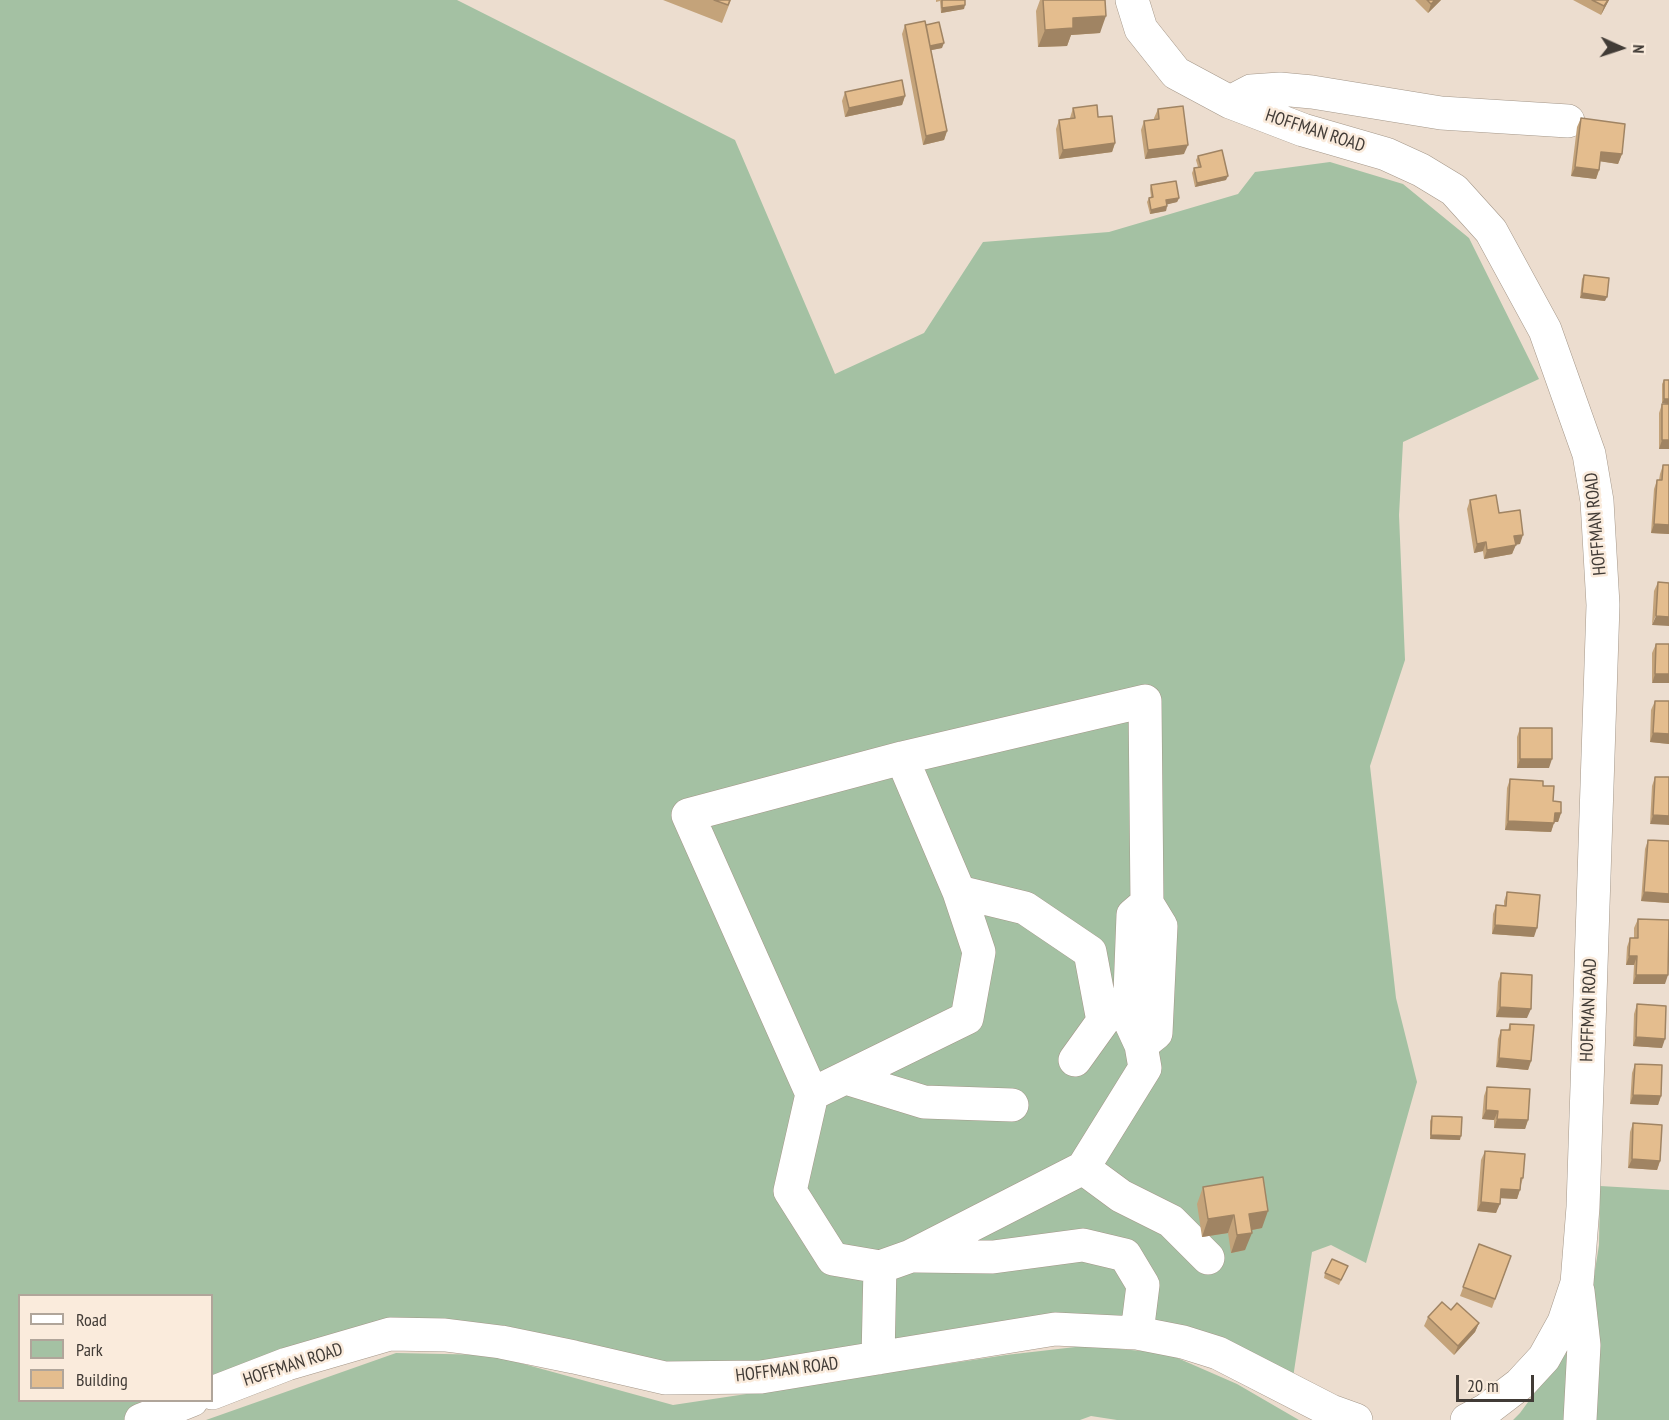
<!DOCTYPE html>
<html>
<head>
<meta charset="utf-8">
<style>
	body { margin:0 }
	#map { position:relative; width:1669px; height:1420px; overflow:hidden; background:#ecddcf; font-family:"PT Sans Narrow",sans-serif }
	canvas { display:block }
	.legend { position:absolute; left:18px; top:1294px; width:195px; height:108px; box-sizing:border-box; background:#faebdc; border:2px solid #b0a59a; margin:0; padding:8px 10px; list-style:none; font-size:18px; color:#413b36 }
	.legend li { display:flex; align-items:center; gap:12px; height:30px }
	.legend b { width:30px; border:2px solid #b0a59a }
	.north { position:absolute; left:1591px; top:18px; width:60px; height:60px; -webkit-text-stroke:4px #faebdc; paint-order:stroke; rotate:93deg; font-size:16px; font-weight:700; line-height:24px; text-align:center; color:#413b36 }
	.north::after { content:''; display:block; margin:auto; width:21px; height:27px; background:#413b36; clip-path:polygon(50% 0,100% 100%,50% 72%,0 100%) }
	.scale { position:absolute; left:1456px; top:1375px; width:78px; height:27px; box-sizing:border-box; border:3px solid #413b36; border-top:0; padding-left:8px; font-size:18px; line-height:21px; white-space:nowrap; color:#413b36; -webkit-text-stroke:4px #faebdc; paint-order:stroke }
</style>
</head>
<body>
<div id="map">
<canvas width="1669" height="1420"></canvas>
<ul class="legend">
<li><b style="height:8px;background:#fff"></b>Road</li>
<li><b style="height:16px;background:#a4c1a3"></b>Park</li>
<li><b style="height:16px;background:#e4bd8e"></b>Building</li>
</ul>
<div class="north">N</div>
<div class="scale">20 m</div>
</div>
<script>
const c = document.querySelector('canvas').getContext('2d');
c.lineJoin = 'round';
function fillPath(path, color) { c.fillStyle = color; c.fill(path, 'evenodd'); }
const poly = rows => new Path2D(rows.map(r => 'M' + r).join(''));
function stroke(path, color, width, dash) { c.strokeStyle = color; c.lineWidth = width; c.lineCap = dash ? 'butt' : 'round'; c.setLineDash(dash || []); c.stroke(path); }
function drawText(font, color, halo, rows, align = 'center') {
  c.font = font + ' "PT Sans Narrow",sans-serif'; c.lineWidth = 5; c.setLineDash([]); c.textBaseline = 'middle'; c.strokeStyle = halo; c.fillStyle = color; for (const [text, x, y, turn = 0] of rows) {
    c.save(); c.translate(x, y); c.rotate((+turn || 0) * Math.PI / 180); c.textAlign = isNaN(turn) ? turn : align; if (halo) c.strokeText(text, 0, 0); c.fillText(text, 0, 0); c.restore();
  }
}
const green = poly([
	[0,0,457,0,735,140,835,374,924,333,983,242,1109,232,1238,194,1255,172,1330,162,1403,184,1469,238,1539,379,1403,442,1399,515,1405,660,1370,766,1396,998,1417,1082,1366,1263,1331,1245,1312,1252,1291,1391,1137,1333,761,1377,445,1335,212,1393,212,1296,20,1296,20,1400,192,1401,141,1420,0,1420],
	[1600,1186,1669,1190,1669,1420,1587,1420,1592,1289,1599,1245],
	[1084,1346,1166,1353,1237,1384,1299,1420,1117,1420,1091,1416,1080,1420,206,1420,396,1353,491,1355,673,1405,1006,1355],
	[1573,1346,1570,1420,1513,1420,1520,1413,1553,1368]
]);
const minor = poly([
	[1132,0,1141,29,1176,73,1230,102,1303,130,1386,154,1421,170,1454,190,1491,231,1545,330,1589,454,1597,501,1603,605,1583,1207,1577,1283,1564,1322,1544,1358,1520,1384,1486,1410,1467,1420],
	[1230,102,1251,91,1280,89,1312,92,1441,113,1568,121],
	[902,758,959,892,979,952,967,1018,812,1094,688,815,902,758,1145,701,1147,903,1161,926,1156,1033,1141,1045],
	[959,892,1025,908,1090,952,1103,1021,1075,1060],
	[846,1078,924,1102,1012,1105],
	[812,1094,790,1191,833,1259,880,1267],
	[1083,1168,1121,1196,1171,1221,1208,1258],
	[915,1256,993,1257,1083,1245,1125,1255,1143,1285,1137,1333],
	[1578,1291,1584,1345,1580,1420],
	[878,1358,880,1267,911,1256,1083,1168,1145,1068,1141,1045,1129,1019,1133,915,1147,903],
	[212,1393,287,1364,390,1334,445,1335,501,1342,574,1357,665,1378,761,1377,1055,1329,1137,1333,1183,1342,1218,1353,1331,1411,1356,1420],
	[141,1420,192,1400]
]);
const wall = poly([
	[663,0,731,0,722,23],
	[936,0,965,0,964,9,941,13,940,1,936,2],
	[1040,0,1105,0,1100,33,1071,35,1067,46,1038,47,1036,11],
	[1415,0,1441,0,1428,13],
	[1573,0,1609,0,1601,15],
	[905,25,926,25,942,48,931,50,947,131,944,140,923,145,902,34],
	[845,92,905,96,902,105,845,117,842,101],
	[1073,108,1098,117,1115,143,1112,152,1059,159,1056,129,1059,120,1070,118],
	[1158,109,1184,154,1145,159,1141,130,1144,121,1154,120,1154,118],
	[1581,118,1622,154,1618,164,1600,161,1599,170,1596,179,1571,176,1577,127],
	[1198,156,1226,180,1195,187,1192,173,1194,168,1198,167,1196,160],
	[1151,185,1179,198,1177,202,1167,204,1166,211,1150,214,1147,202,1149,198,1151,197,1150,189],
	[1584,275,1605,301,1580,298,1582,279],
	[1664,380,1669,380,1669,404,1662,403,1662,384],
	[1662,404,1669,449,1659,449,1659,413],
	[1663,465,1669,534,1651,533,1654,489,1657,480,1659,480,1660,474],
	[1470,500,1499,513,1520,544,1515,545,1512,554,1484,559,1483,551,1474,553,1467,509],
	[1658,582,1669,583,1652,625,1654,591],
	[1656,644,1669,644,1652,683,1652,653],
	[1655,701,1669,701,1669,744,1650,742,1651,710],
	[1520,728,1549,768,1517,768,1517,737],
	[1655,777,1669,777,1650,824,1652,786],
	[1510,779,1543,786,1561,813,1558,822,1554,822,1551,832,1505,830,1507,788],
	[1648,840,1669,841,1669,903,1641,901,1645,849],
	[1507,892,1534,937,1492,934,1493,914,1496,905,1504,906,1504,901],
	[1638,919,1665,984,1633,984,1634,965,1626,965,1627,947,1630,938,1634,938,1634,928],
	[1501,973,1527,1018,1496,1017,1498,982],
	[1637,1004,1662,1048,1633,1046,1634,1014],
	[1510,1024,1531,1061,1528,1070,1496,1067,1498,1039,1501,1030,1508,1030],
	[1635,1064,1661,1096,1658,1105,1630,1104,1632,1073],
	[1487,1087,1528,1120,1525,1129,1494,1128,1494,1120,1482,1119,1484,1096],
	[1432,1116,1460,1140,1430,1139,1430,1121],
	[1633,1123,1660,1161,1657,1170,1628,1168,1630,1132],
	[1485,1151,1523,1178,1517,1199,1500,1198,1496,1213,1477,1211,1481,1160],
	[1203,1187,1262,1228,1251,1230,1245,1250,1231,1253,1228,1233,1202,1237,1197,1204],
	[1479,1244,1511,1256,1492,1308,1460,1296],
	[1348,1266,1339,1285,1324,1278,1325,1273],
	[1451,1310,1479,1323,1475,1332,1454,1355,1424,1326,1428,1317]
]);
const shadedWall = poly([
	[1435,0,1441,0,1428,13,1431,4],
	[1608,0,1609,0,1601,15,1604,6],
	[965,5,964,9,941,13,942,8],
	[1106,16,1100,33,1071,35,1067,46,1038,47,1045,30,1073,18],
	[944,43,942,48,927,51,929,46],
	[905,96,902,105,845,117,849,108],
	[947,131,944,140,923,145,926,136],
	[1115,143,1112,152,1059,159,1063,150],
	[1188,145,1184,154,1145,159,1148,150],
	[1601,152,1622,154,1618,164,1598,161],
	[1575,167,1599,170,1596,179,1571,176],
	[1228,176,1226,180,1195,187,1197,183],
	[1179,198,1177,202,1165,205,1166,200],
	[1167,206,1166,211,1150,214,1151,210],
	[1582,293,1607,297,1605,301,1580,298],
	[1664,399,1669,399,1669,404,1662,403],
	[1662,440,1669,440,1669,449,1659,449],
	[1654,524,1669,525,1669,534,1651,533],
	[1523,535,1520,544,1511,545,1514,536],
	[1486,542,1483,551,1474,553,1477,544],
	[1516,545,1512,554,1484,559,1487,550],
	[1656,616,1669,617,1669,626,1652,625],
	[1655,674,1669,674,1669,683,1652,683],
	[1653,733,1669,734,1669,744,1650,742],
	[1520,759,1552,759,1549,768,1517,768],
	[1555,813,1561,813,1558,822,1551,822],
	[1653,815,1669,816,1669,825,1650,824],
	[1508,821,1554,823,1551,832,1505,830],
	[1644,892,1669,894,1669,903,1641,901],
	[1495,925,1537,928,1534,937,1492,934],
	[1629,956,1637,956,1634,965,1626,965],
	[1636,975,1668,975,1665,984,1633,984],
	[1500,1007,1531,1009,1527,1018,1496,1017],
	[1636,1037,1665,1039,1662,1048,1633,1046],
	[1499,1058,1531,1061,1528,1070,1496,1067],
	[1633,1095,1661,1096,1658,1105,1630,1104],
	[1486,1110,1498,1111,1494,1120,1482,1119],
	[1497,1119,1528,1120,1525,1129,1494,1128],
	[1431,1135,1461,1136,1460,1140,1430,1139],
	[1632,1159,1660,1161,1657,1170,1628,1168],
	[1501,1189,1520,1190,1517,1199,1498,1198],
	[1481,1202,1500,1204,1496,1213,1477,1211],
	[1268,1211,1262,1228,1242,1232,1249,1214],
	[1234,1215,1228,1233,1202,1237,1208,1219],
	[1252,1233,1245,1250,1231,1253,1237,1235],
	[1479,1323,1475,1332,1454,1355,1458,1346]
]);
const building = poly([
	[714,0,730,0,728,5,714,0],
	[942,0,965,0,965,5,942,8,942,0],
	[1043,0,1105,0,1106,16,1073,18,1073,28,1045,30,1043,0],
	[1427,0,1435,0,1431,4,1427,0],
	[1592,0,1608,0,1604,6,1592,0],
	[925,21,947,131,926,136,905,25,925,21],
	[939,22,944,43,930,46,926,25,939,22],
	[902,80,905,96,849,108,845,92,902,80],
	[1097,105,1098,117,1112,116,1115,143,1063,150,1059,120,1075,118,1073,108,1097,105],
	[1183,106,1188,145,1148,150,1144,121,1159,119,1158,109,1183,106],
	[1581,118,1625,124,1622,154,1601,152,1599,170,1575,167,1581,118],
	[1222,150,1228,176,1197,183,1194,168,1201,167,1198,156,1222,150],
	[1176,181,1179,198,1166,200,1167,206,1151,210,1149,198,1153,197,1151,185,1176,181],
	[1584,275,1609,278,1607,297,1582,293,1584,275],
	[1664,380,1669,380,1669,399,1664,399,1664,380],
	[1662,404,1669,404,1669,440,1662,440,1662,404],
	[1663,465,1669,465,1669,525,1654,524,1657,480,1662,480,1663,465],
	[1496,495,1499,513,1520,510,1523,535,1514,536,1516,545,1487,550,1486,542,1477,544,1470,500,1496,495],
	[1658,582,1669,583,1669,617,1656,616,1658,582],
	[1656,644,1669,644,1669,674,1655,674,1656,644],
	[1655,701,1669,701,1669,734,1653,733,1655,701],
	[1520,728,1552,728,1552,759,1520,759,1520,728],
	[1655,777,1669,777,1669,816,1653,815,1655,777],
	[1510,779,1543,781,1543,786,1554,786,1553,801,1561,802,1561,813,1555,813,1554,823,1508,821,1510,779],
	[1648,840,1669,841,1669,894,1644,892,1648,840],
	[1507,892,1540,895,1537,928,1495,925,1496,905,1506,906,1507,892],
	[1638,919,1669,920,1668,975,1636,975,1637,956,1629,956,1630,938,1638,938,1638,919],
	[1501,973,1532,975,1531,1009,1500,1007,1501,973],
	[1637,1004,1666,1006,1665,1039,1636,1037,1637,1004],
	[1510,1024,1534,1025,1531,1061,1499,1058,1501,1030,1510,1030,1510,1024],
	[1635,1064,1662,1065,1661,1096,1633,1095,1635,1064],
	[1487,1087,1530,1089,1528,1120,1497,1119,1498,1111,1486,1110,1487,1087],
	[1432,1116,1462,1117,1461,1136,1431,1135,1432,1116],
	[1633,1123,1662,1125,1660,1161,1632,1159,1633,1123],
	[1485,1151,1525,1154,1523,1178,1521,1178,1520,1190,1501,1189,1500,1204,1481,1202,1485,1151],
	[1263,1177,1268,1211,1249,1214,1252,1233,1237,1235,1234,1215,1208,1219,1203,1187,1263,1177],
	[1479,1244,1511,1256,1495,1299,1463,1287,1479,1244],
	[1332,1259,1348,1266,1341,1280,1325,1273,1332,1259],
	[1442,1302,1451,1310,1457,1303,1479,1323,1458,1346,1428,1317,1442,1302]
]);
const streetNames = [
	["HOFFMAN ROAD",1315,131,18],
	["HOFFMAN ROAD",1596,524,-95],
	["HOFFMAN ROAD",1589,1010,-88],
	["HOFFMAN ROAD",293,1365,-18],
	["HOFFMAN ROAD",787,1370,-7]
];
fillPath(green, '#a4c1a3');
stroke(minor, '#a49789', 34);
stroke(minor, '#fff', 33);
fillPath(wall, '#c4a37a');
fillPath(shadedWall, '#a08463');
fillPath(building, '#e4bd8e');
stroke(building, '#a08463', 1.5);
drawText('18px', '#413b36', '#faebdc', streetNames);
</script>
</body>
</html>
